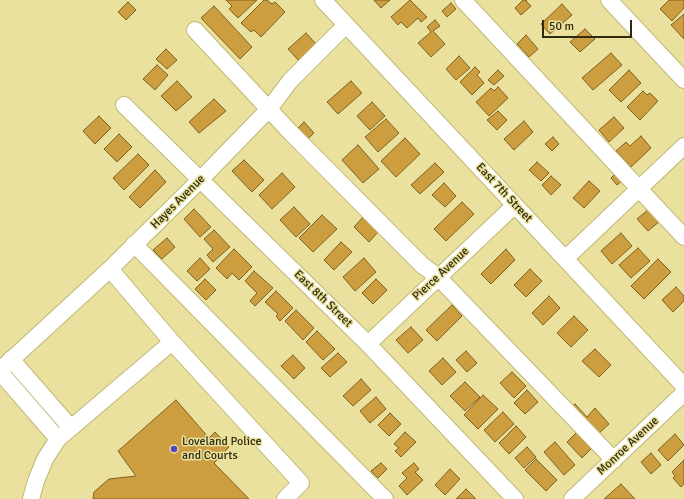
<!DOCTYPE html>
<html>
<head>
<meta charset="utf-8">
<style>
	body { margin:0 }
	#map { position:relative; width:684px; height:499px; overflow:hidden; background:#e9e19d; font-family:Signika,sans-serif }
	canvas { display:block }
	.scale { position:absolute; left:542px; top:20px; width:90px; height:18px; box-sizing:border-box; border:2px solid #2d2a0e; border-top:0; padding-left:5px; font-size:12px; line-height:14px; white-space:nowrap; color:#2d2a0e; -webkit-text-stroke:3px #e9e19d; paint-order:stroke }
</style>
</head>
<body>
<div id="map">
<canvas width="684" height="499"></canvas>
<div class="scale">50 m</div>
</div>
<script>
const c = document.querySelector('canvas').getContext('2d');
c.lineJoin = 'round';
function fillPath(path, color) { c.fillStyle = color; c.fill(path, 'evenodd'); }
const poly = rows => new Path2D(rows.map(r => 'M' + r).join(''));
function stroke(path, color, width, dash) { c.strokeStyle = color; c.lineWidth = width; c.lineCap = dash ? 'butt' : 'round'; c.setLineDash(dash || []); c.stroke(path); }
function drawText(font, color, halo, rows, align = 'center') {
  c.font = font + ' Signika,sans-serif'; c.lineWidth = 3; c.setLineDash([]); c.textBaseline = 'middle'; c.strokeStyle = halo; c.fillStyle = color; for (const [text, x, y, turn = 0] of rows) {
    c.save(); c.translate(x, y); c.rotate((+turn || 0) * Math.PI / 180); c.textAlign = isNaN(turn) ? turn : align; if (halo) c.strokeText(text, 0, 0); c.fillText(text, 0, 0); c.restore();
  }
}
const building = poly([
	[226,0,257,0,238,18,229,9,232,6,226,0],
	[264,0,267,0,272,4,275,2,285,12,261,37,254,30,251,32,241,23,264,0],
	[374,0,390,0,381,8,374,0],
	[410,0,427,17,421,22,418,18,407,28,401,22,398,25,391,17,410,0],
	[523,0,527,0,526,1,531,6,521,15,515,8,523,0],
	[669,0,684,0,684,8,672,21,660,9,669,0],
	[128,2,136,10,126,20,118,12,128,2],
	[451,3,456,9,447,17,442,11,451,3],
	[562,4,572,15,550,34,541,24,562,4],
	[214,6,252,47,240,59,201,18,214,6],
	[684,14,684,39,671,25,684,14],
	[435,20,440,26,433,31,445,44,431,57,418,43,431,32,427,27,435,20],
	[585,29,595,39,580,52,570,42,585,29],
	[306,33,317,45,299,61,288,49,306,33],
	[526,35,538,49,529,57,517,44,526,35],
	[166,49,177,60,167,69,156,59,166,49],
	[611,53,622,65,593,90,582,78,611,53],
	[459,56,470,68,456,80,446,69,459,56],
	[157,65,168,75,155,90,143,79,157,65],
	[475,67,480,72,477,75,484,83,472,95,460,82,475,67],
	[498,70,504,76,494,85,488,80,498,70],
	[629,70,641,83,621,102,609,90,629,70],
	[177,81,192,97,176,111,161,96,177,81],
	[351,81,362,93,338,114,327,102,351,81],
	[498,87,508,98,489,116,476,102,491,88,494,91,498,87],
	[643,91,647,95,650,93,658,101,640,120,627,107,643,91],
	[214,99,226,111,199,133,189,122,214,99],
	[372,102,385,116,370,130,357,116,372,102],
	[498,111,507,120,497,130,487,120,498,111],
	[99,116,111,128,95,144,83,131,99,116],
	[614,117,624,128,609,142,599,130,614,117],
	[386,119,399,133,378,152,365,137,386,119],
	[524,121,533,132,514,150,504,139,524,121],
	[304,122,314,133,307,140,297,129,304,122],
	[119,134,132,147,117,162,104,149,119,134],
	[641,136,651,148,631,167,616,151,626,142,630,146,641,136],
	[553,137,559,144,552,151,545,144,553,137],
	[405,138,420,154,396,177,381,161,405,138],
	[358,145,379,169,363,183,342,160,358,145],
	[138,154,149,165,124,190,113,178,138,154],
	[244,160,264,180,252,192,232,171,244,160],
	[537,162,549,173,541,181,529,170,537,162],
	[435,163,444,172,420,194,411,185,435,163],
	[155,170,166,182,140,208,129,197,155,170],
	[618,171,625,178,617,185,611,178,618,171],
	[282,173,295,187,272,209,259,195,282,173],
	[551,176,561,185,551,195,542,185,551,176],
	[589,181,600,191,584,208,573,198,589,181],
	[444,183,456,196,445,207,432,195,444,183],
	[462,202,474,214,446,241,434,229,462,202],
	[294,207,310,224,296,237,280,220,294,207],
	[194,209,211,227,200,237,184,219,194,209],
	[649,209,660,221,648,231,637,219,649,209],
	[322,215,337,229,313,252,299,238,322,215],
	[363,217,378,232,369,242,354,227,363,217],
	[214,230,230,247,213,262,207,255,213,249,204,239,214,230],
	[621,233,632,246,612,264,601,251,621,233],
	[167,238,175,247,162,259,153,250,167,238],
	[341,242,352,252,334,270,324,260,341,242],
	[638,248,650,261,631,278,619,265,638,248],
	[234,249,252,267,239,280,232,273,227,279,216,268,234,249],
	[506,249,515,260,491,284,481,274,506,249],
	[200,258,210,269,197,281,187,271,200,258],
	[364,258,376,272,355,291,343,277,364,258],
	[658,259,671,272,644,299,631,286,658,259],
	[530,269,542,281,526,297,514,285,530,269],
	[254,271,273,288,255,306,250,301,257,293,245,281,254,271],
	[205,279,216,290,206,300,195,289,205,279],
	[376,279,387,290,373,304,362,293,376,279],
	[676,287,684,296,684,301,673,312,662,300,676,287],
	[276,291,293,308,280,321,276,316,278,314,265,302,276,291],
	[549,296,560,308,543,325,532,313,549,296],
	[452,305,462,316,437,341,426,330,452,305],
	[296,310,314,328,303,340,285,321,296,310],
	[574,316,588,330,571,347,557,333,574,316],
	[411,327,423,340,408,353,396,340,411,327],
	[317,331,335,349,323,360,306,342,317,331],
	[595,349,611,365,599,377,582,361,595,349],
	[466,351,477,363,467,372,456,360,466,351],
	[338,353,347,362,330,377,321,368,338,353],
	[293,355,305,368,294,379,281,366,293,355],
	[443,358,456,372,442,385,429,371,443,358],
	[512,372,526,386,514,398,500,383,512,372],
	[361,379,371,390,353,406,343,396,361,379],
	[465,382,480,397,465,411,450,396,465,382],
	[527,390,538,402,525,414,514,403,527,390],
	[483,395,498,409,478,429,464,415,483,395],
	[376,397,386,409,370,423,360,411,376,397],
	[176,400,209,438,215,432,229,447,214,463,249,499,93,499,94,492,109,479,136,476,118,451,176,400],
	[575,404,587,417,595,408,609,424,596,436,570,409,575,404],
	[503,412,514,424,495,442,484,430,503,412],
	[390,413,401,424,389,436,378,425,390,413],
	[516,426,526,437,509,454,499,443,516,426],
	[405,432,416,442,401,457,395,451,399,448,394,444,405,432],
	[577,432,592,448,582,458,567,442,577,432],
	[675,434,684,445,668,461,658,450,675,434],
	[555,442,575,465,564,475,544,452,555,442],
	[527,447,536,457,524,468,515,458,527,447],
	[651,453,661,465,651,474,641,462,651,453],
	[536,459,557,480,546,491,525,470,536,459],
	[684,460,684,484,681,487,673,478,675,476,672,472,684,460],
	[381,463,387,469,378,478,371,471,381,463],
	[414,463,419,469,415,472,423,480,407,495,399,486,407,478,402,473,414,463],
	[450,469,460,479,445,495,435,485,450,469],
	[621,484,635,499,604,499,612,492,621,484],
	[466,489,476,499,456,499,466,489]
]);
const minor = poly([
	[323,0,684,386],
	[463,0,684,237],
	[609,0,684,80],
	[195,30,291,133,422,265,438,277,614,460],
	[124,105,368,344,515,499],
	[134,244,385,499],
	[565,259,684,146],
	[110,269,172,342,301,483,285,499],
	[368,344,515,205],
	[11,359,71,428],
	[0,370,110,269,200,180,269,109,290,81,346,25],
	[0,372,58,439],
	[31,499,36,481,45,459,58,439,172,342],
	[572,499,684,393]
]);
const markers = [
	[174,449,4,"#5346bd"]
];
const streetNames = [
	["East 7th Street",504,193,47],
	["Hayes Avenue",178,202,-45],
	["Pierce Avenue",441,274,-43],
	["East 8th Street",323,299,44],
	["Monroe Avenue",628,446,-43]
];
const poiNames = [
	["Loveland Police",182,442],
	["and Courts",182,456]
];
fillPath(building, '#cc9e3f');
stroke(building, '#7e6022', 1);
stroke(minor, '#c0b875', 18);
stroke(minor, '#fff', 16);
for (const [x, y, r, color] of markers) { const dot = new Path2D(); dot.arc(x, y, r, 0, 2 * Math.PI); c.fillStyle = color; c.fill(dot); stroke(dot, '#e9e19d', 1.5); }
drawText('12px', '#2d2a0e', '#e9e19d', streetNames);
drawText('12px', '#2d2a0e', '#e9e19d', poiNames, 'left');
</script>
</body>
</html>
